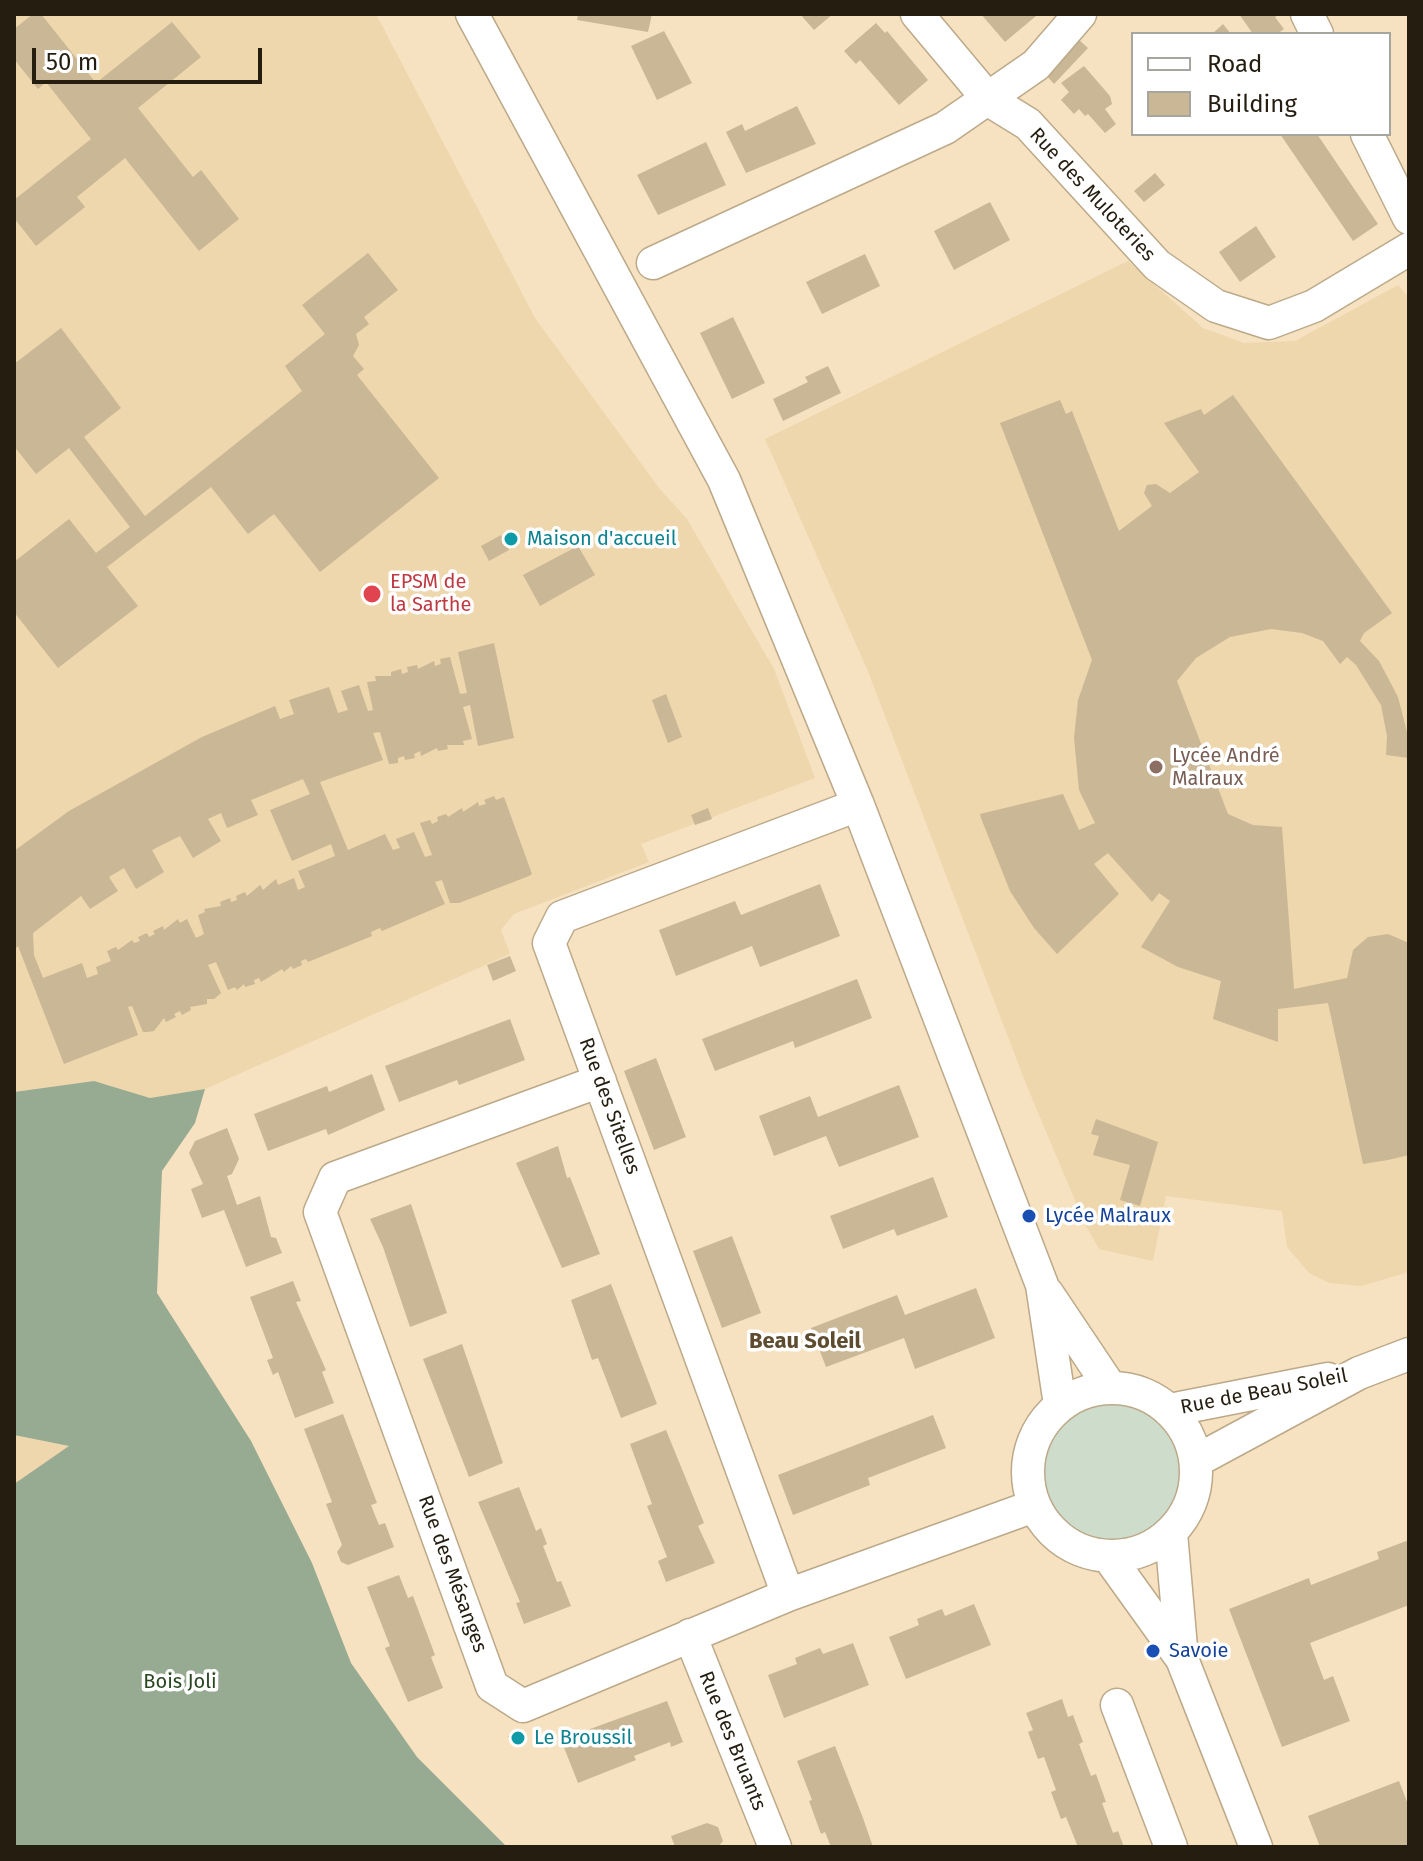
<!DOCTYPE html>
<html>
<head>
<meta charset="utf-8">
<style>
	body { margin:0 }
	#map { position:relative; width:1423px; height:1861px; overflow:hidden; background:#f6e2c0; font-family:"Fira Sans",sans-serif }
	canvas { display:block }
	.frame { position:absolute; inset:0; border:16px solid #241d10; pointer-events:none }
	.legend { position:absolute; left:1131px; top:32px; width:260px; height:104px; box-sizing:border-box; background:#fff; border:2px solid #a7a59f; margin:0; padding:10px 14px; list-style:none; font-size:24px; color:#241d10 }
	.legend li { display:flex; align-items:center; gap:16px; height:40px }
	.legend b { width:40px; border:2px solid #a7a59f }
	.scale { position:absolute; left:32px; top:48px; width:230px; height:36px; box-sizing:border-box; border:4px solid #241d10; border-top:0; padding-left:10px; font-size:24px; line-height:28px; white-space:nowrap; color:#241d10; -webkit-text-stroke:6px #fff; paint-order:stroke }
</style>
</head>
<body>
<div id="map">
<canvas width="1423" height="1861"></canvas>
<div class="frame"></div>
<ul class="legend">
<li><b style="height:10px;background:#fff"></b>Road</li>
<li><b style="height:22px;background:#cab796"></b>Building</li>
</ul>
<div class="scale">50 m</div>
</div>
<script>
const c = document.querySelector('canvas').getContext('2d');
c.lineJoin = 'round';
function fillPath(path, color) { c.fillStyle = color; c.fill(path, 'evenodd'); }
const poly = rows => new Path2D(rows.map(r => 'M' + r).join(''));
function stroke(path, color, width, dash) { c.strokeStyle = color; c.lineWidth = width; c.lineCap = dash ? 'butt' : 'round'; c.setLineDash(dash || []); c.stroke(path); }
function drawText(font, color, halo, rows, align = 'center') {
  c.font = font + ' "Fira Sans",sans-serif'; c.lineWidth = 7; c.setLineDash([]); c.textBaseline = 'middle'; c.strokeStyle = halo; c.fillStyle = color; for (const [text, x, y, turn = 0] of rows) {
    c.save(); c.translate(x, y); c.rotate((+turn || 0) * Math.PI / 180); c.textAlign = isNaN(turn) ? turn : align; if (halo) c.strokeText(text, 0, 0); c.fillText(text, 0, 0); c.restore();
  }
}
const built = poly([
	[14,14,376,14,535,318,659,488,687,519,774,669,815,778,641,844,649,862,514,914,501,930,510,954,205,1089,150,1098,93,1081,14,1092],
	[1128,261,1203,328,1244,343,1295,341,1398,285,1409,298,1409,1272,1361,1286,1329,1283,1309,1273,1287,1247,1282,1211,1166,1196,1153,1261,1099,1249,1085,1224,1026,1084,867,669,765,439],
	[14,1435,70,1446,14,1484]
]);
const green = poly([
	'1043 1472a69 69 0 1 1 138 0a69 69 0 1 1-138 0Z'
]);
const forest = poly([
	[94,1081,150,1098,205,1089,195,1123,162,1171,157,1293,251,1441,312,1563,351,1663,417,1757,507,1847,14,1847,14,1484,69,1446,14,1435,14,1092]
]);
const building = poly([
	[33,14,41,14,96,83,172,22,201,57,138,108,193,177,201,170,239,219,199,251,125,158,77,197,85,207,36,246,14,218,14,200,91,139,46,82,38,89,14,59,14,29],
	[578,14,652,14,648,32,577,20],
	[800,14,833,14,814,30],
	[981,14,1034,14,1036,16,1005,42],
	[1239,14,1280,14,1275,17,1284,29,1277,34,1253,34],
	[876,23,885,33,887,31,928,80,899,105,860,60,856,64,844,51],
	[1223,24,1231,34,1212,34],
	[664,31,692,83,657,100,631,46],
	[1077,38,1088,48,1054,84,1043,72],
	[1084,66,1110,96,1112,104,1105,109,1116,124,1105,133,1088,114,1085,116,1079,109,1074,114,1061,100,1069,92,1061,83],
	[797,106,816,144,746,173,726,132,742,124,745,131],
	[1280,134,1317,134,1378,224,1353,241],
	[706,142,726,185,658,215,637,175],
	[1155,173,1165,185,1144,202,1134,191],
	[990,202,1010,240,954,270,934,231],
	[1256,226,1276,257,1240,282,1219,252],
	[368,253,398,290,364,317,369,324,356,334,359,345,353,356,364,369,357,375,439,478,320,572,274,514,248,534,211,487,107,567,138,606,58,668,14,612,14,562,69,519,96,553,130,527,69,448,36,474,14,446,14,364,61,328,121,408,84,437,145,516,302,391,285,366,325,334,302,305],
	[865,254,880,286,822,314,806,282],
	[733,317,765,383,732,399,700,333],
	[828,366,841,393,783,421,773,399,808,382,805,377],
	[1233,395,1392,613,1364,633,1360,641,1379,661,1398,697,1409,740,1409,758,1386,755,1387,736,1381,705,1356,665,1347,657,1340,664,1323,641,1302,633,1271,629,1230,637,1196,658,1177,681,1228,814,1253,825,1282,827,1294,989,1347,978,1353,950,1368,937,1388,934,1409,943,1409,1155,1388,1160,1363,1164,1328,1003,1278,1009,1278,1042,1213,1019,1221,981,1178,967,1141,947,1170,901,1159,893,1152,902,1108,853,1094,864,1119,894,1057,954,1034,928,1010,891,981,818,980,814,1063,794,1079,830,1095,823,1079,790,1074,738,1078,700,1092,660,1000,423,1060,400,1066,414,1072,411,1119,531,1152,506,1144,493,1147,485,1156,484,1170,493,1199,472,1164,423,1201,409,1204,415],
	[511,530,519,545,511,549,503,534],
	[501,535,509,550,489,561,481,546],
	[578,546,595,575,540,606,523,575],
	[494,643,514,738,478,746,470,705,463,707,472,739,463,741,464,745,447,745,448,749,438,751,437,748,421,756,420,751,414,754,415,758,405,760,404,756,398,758,398,763,389,764,380,732,373,733,383,760,320,782,348,850,385,834,393,850,400,848,396,839,414,832,425,857,432,855,420,823,430,820,432,824,438,821,437,817,446,814,448,817,462,808,463,812,478,802,479,806,486,804,484,800,494,796,496,800,504,797,532,874,529,876,459,903,450,903,442,880,435,882,445,904,382,931,380,928,371,932,372,936,308,962,306,959,301,961,302,965,293,969,291,966,284,972,282,969,261,982,259,978,254,980,255,984,245,987,244,984,237,990,235,987,228,990,216,962,208,965,221,993,214,999,207,999,207,1004,190,1007,191,1010,182,1015,180,1011,174,1014,176,1017,166,1022,164,1018,154,1031,147,1032,143,1032,132,1006,128,1007,138,1035,64,1064,18,946,14,950,14,851,69,811,202,737,275,706,280,719,294,714,289,700,329,687,338,713,348,710,341,691,359,685,368,711,373,710,367,682,376,681,375,676,391,676,391,672,401,669,402,674,408,672,407,667,417,665,418,669,434,661,435,666,441,664,440,659,450,657,460,694,467,693,458,652],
	[303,779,310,794,270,810,292,861,331,844,335,856,298,871,305,887,298,890,294,878,278,885,276,879,263,890,260,885,247,896,245,892,236,896,237,900,231,902,230,898,220,902,221,906,204,909,205,912,198,915,204,934,196,938,187,919,180,923,178,919,164,930,163,926,153,931,155,934,149,937,147,933,138,937,140,941,134,943,132,940,118,950,116,947,107,951,111,961,96,967,98,974,87,978,82,963,43,978,34,955,33,933,81,896,90,909,118,891,109,877,124,868,136,889,164,872,152,850,180,836,193,858,221,841,208,819,221,813,227,828,258,815,251,800],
	[666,694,682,737,668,743,652,700],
	[708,808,712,819,695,825,691,815],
	[820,884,840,936,760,967,752,946,676,976,659,930,735,901,741,915],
	[510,956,516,971,493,981,487,965],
	[857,979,872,1018,795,1048,793,1041,715,1071,702,1039],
	[510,1019,525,1060,459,1085,457,1080,399,1102,385,1066],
	[656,1058,686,1137,654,1150,624,1071],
	[372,1074,385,1110,328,1135,326,1129,268,1151,254,1114,327,1086,329,1092],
	[899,1085,919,1137,839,1167,826,1136,774,1156,759,1116,810,1096,818,1117],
	[1096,1119,1158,1142,1140,1206,1120,1200,1130,1165,1093,1155,1099,1136,1091,1134],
	[227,1128,239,1159,232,1174,227,1176,237,1205,260,1196,271,1237,276,1238,282,1253,246,1267,224,1210,202,1218,191,1189,203,1184,189,1153,195,1141],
	[558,1146,567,1178,570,1177,600,1254,562,1268,516,1163],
	[933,1177,948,1217,897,1236,894,1229,843,1249,830,1216],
	[411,1204,447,1313,410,1327,383,1247,370,1219],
	[732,1236,761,1313,722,1328,693,1251],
	[293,1281,301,1301,296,1302,326,1370,322,1372,334,1403,295,1418,278,1372,273,1375,267,1360,273,1358,250,1297],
	[611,1284,657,1404,621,1418,598,1358,592,1360,571,1300],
	[976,1288,995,1338,915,1369,904,1338,826,1367,811,1328,897,1295,905,1315],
	[462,1344,503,1463,469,1477,423,1359],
	[343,1414,377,1503,371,1505,379,1525,385,1523,394,1547,348,1565,341,1562,337,1552,342,1545,326,1504,332,1502,304,1429],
	[933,1415,946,1448,868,1478,870,1485,793,1515,778,1475],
	[666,1430,704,1523,698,1526,715,1563,666,1582,658,1561,667,1557,647,1506,652,1504,630,1444],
	[519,1487,536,1531,541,1528,547,1544,543,1546,557,1582,561,1581,571,1606,524,1624,516,1603,520,1602,478,1502],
	[1409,1540,1409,1605,1310,1643,1324,1680,1333,1676,1350,1721,1282,1747,1229,1609,1309,1578,1311,1585,1379,1559,1377,1552],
	[399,1575,408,1598,413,1596,435,1655,431,1657,443,1688,408,1702,385,1648,390,1646,367,1587],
	[974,1604,991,1645,906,1679,889,1637,919,1625,917,1619,942,1609,945,1616],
	[853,1643,869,1685,784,1718,768,1675,797,1664,795,1658,820,1648,823,1654],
	[1062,1699,1068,1717,1073,1715,1083,1742,1079,1744,1091,1776,1096,1774,1106,1802,1102,1803,1113,1833,1118,1831,1124,1847,1078,1847,1066,1817,1061,1819,1051,1792,1056,1790,1044,1757,1038,1759,1028,1732,1033,1730,1026,1713],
	[667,1701,683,1742,671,1747,670,1742,634,1756,636,1760,578,1783,563,1745,591,1734,590,1729],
	[524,1731,527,1740,512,1745,508,1736],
	[835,1746,863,1818,873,1847,831,1847,825,1832,821,1834,809,1801,812,1800,797,1761],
	[1399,1781,1409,1807,1409,1845,1320,1847,1308,1816],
	[707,1823,718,1827,723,1841,719,1846,675,1847,671,1836]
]);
const minor = poly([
	[472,14,724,480,858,805,1042,1285,1060,1405],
	[917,14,989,100,1028,124,1157,265,1216,306,1269,323,1314,306,1409,249],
	[1307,14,1317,34],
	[1367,134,1409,218],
	[653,263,945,128,1036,65,1080,14],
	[600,1081,335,1178,320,1212,492,1686,523,1706,788,1595,1034,1506],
	[1047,1293,1110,1387],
	'1028 1472a84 84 0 1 1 168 0a84 84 0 1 1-168 0Z',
	[1170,1410,1328,1379],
	[1196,1461,1359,1373,1409,1354],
	[1171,1533,1182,1659],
	[1108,1556,1182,1659,1256,1847],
	[788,1595,549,943,562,917,858,805],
	[690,1635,775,1847],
	[1117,1705,1171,1847]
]);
const markers = [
	[511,539,8,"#0f9aa8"],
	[372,594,10,"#e0444e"],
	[1156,767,8,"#8d6e63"],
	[1029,1216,8,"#1a4fb4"],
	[1153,1651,8,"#1a4fb4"],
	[518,1738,8,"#0f9aa8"]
];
const streetNames = [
	["Rue des Muloteries",1092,195,47],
	["Rue des Sitelles",609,1106,70],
	["Rue de Beau Soleil",1264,1392,-11],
	["Rue des Mésanges",452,1574,70],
	["Rue des Bruants",732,1741,68]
];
const cultureNames = [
	["Maison d'accueil",527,539],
	["Le Broussil",534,1738]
];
const healthNames = [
	["EPSM de",390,582],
	["la Sarthe",390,605]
];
const educationNames = [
	["Lycée André",1172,756],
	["Malraux",1172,779]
];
const transitNames = [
	["Lycée Malraux",1045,1216],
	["Savoie",1169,1651]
];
const parkNames = [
	["Bois Joli",180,1682]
];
const neighbourhoodNames = [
	["Beau Soleil",805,1342]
];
fillPath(built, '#eed6ad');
fillPath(green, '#cedccb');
fillPath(forest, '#97ab92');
fillPath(building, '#cab796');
stroke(minor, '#bca989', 35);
stroke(minor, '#fff', 32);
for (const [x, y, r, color] of markers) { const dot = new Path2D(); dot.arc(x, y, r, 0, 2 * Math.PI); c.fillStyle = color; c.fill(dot); stroke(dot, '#fff', 3); }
drawText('20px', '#241d10', '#fff', streetNames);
drawText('20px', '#0d838f', '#fff', cultureNames, 'left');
drawText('20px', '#be3a42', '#fff', healthNames, 'left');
drawText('20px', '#785e54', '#fff', educationNames, 'left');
drawText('20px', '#164399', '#fff', transitNames, 'left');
drawText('20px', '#284721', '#fff', parkNames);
drawText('bold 22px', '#5d4c2f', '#fff', neighbourhoodNames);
</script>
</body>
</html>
